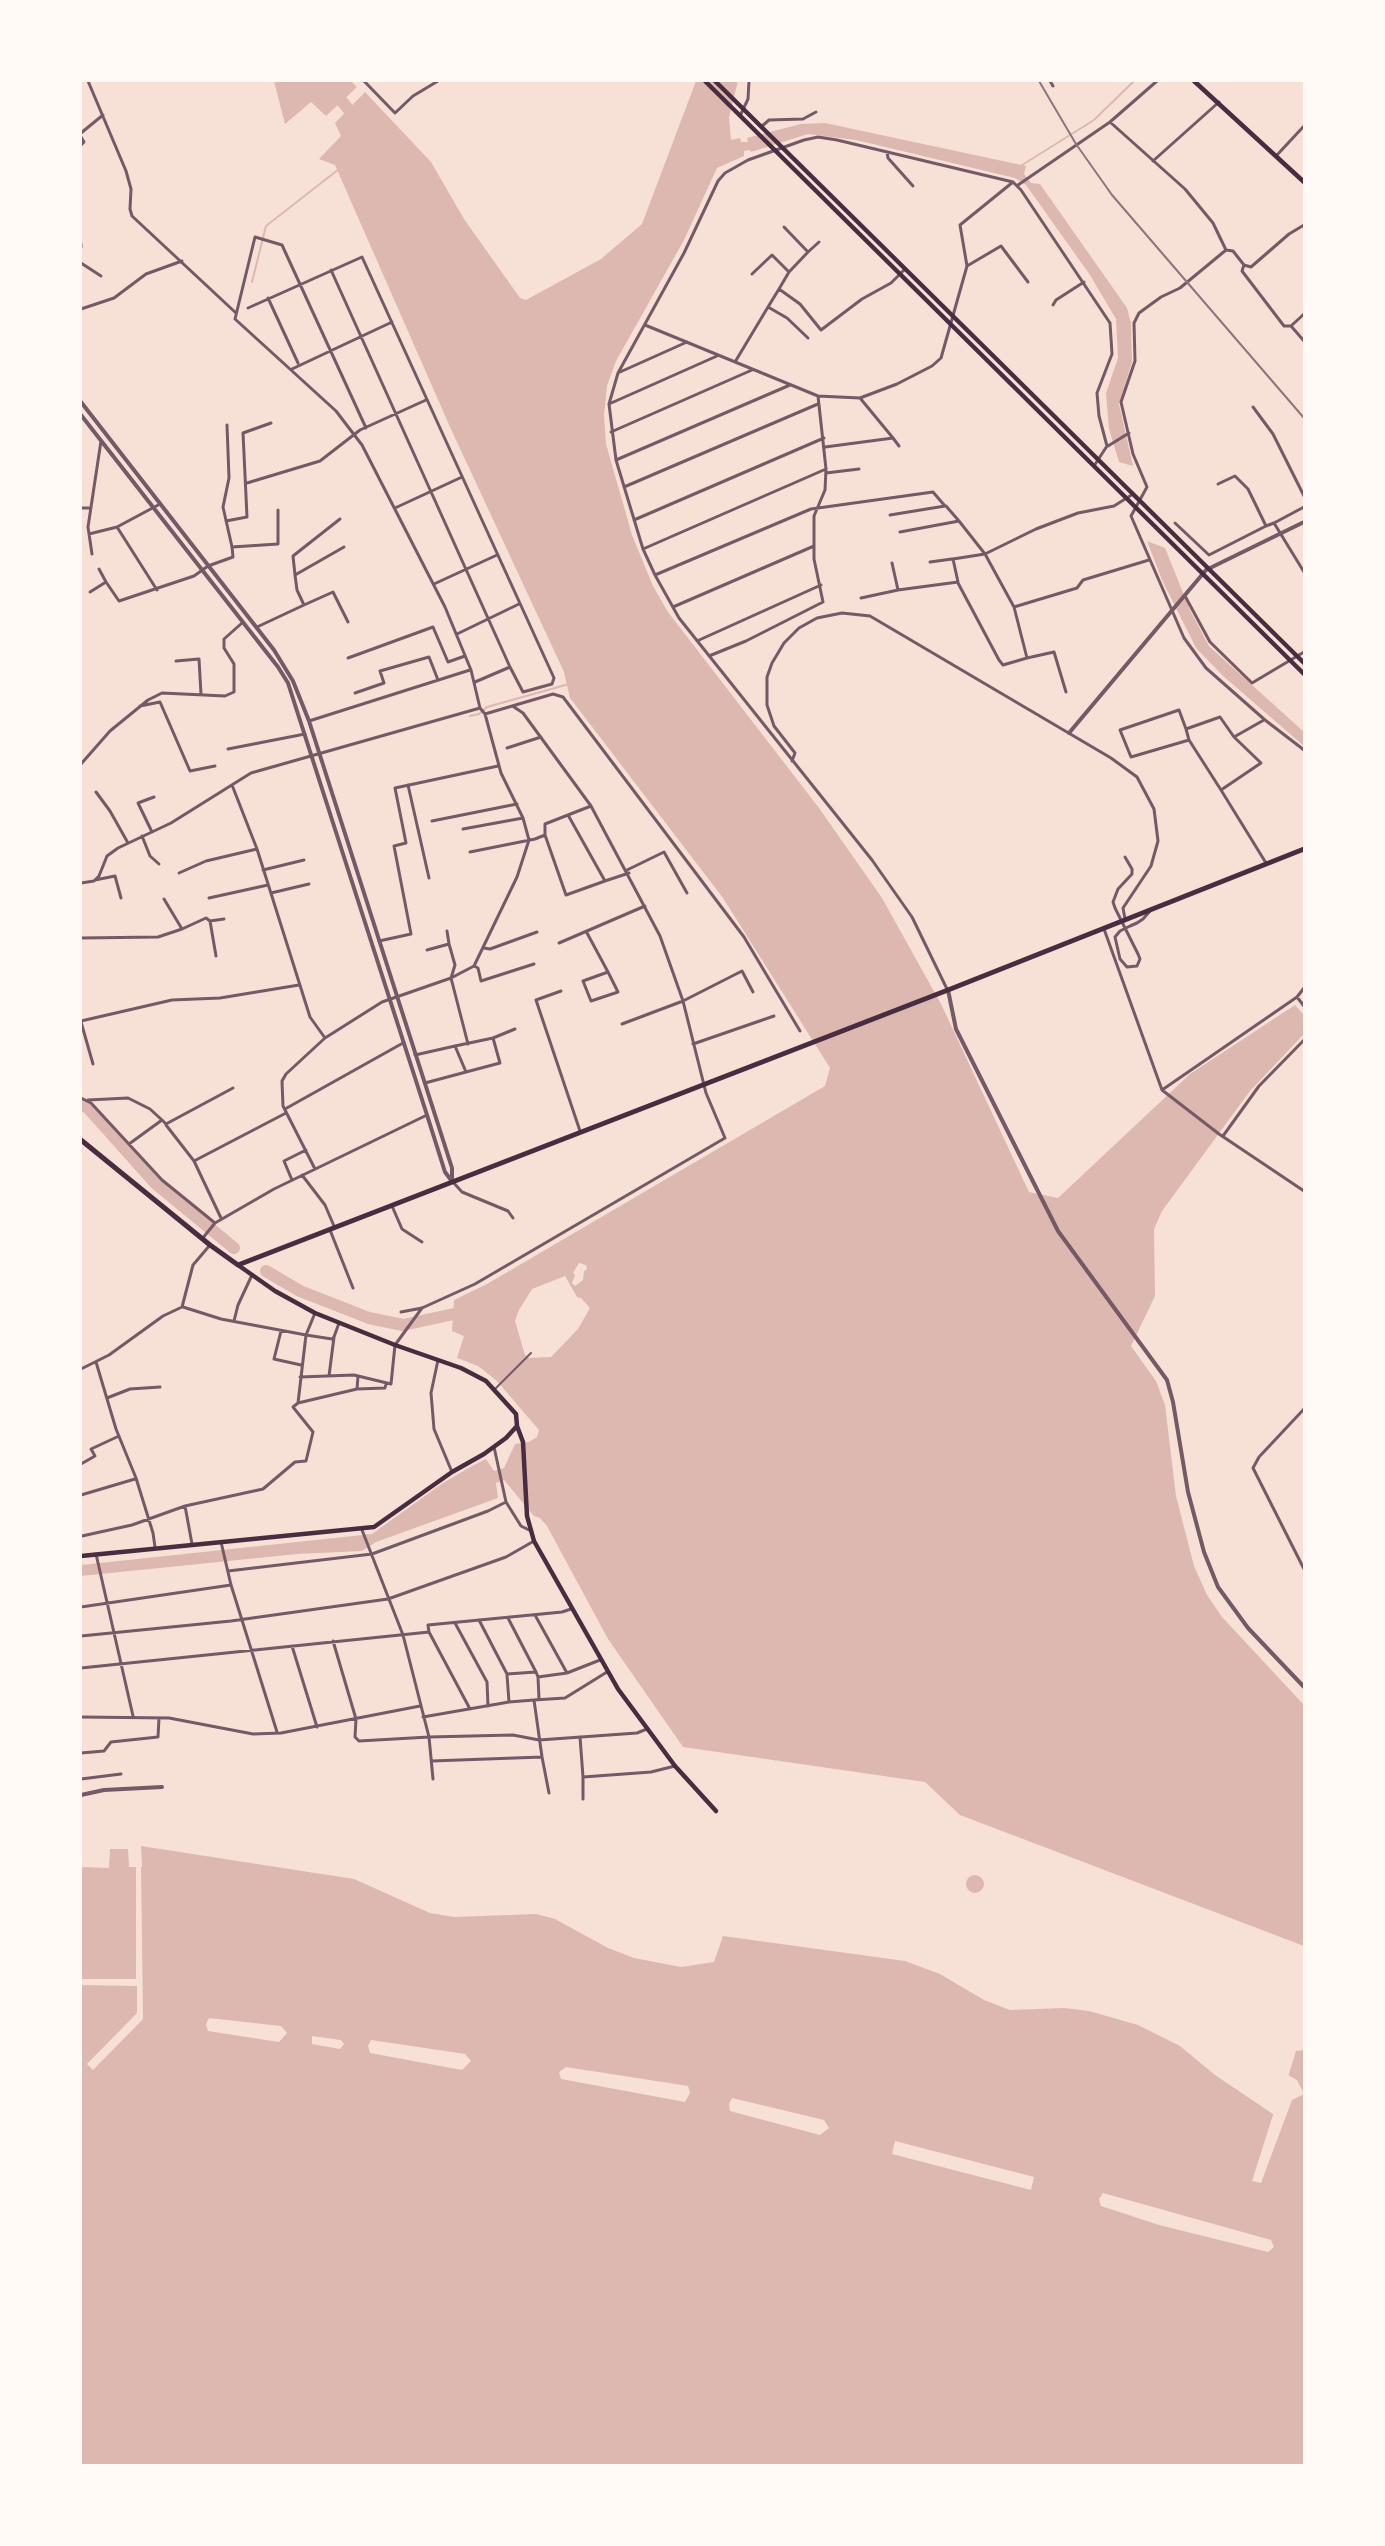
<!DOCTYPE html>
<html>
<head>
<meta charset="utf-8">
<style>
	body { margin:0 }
	#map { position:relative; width:1385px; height:2546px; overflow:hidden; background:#f7e1d7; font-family:Commissioner,sans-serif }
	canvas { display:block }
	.frame { position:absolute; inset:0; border:82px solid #fffaf5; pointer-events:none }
</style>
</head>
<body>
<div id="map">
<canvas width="1385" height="2546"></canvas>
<div class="frame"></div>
</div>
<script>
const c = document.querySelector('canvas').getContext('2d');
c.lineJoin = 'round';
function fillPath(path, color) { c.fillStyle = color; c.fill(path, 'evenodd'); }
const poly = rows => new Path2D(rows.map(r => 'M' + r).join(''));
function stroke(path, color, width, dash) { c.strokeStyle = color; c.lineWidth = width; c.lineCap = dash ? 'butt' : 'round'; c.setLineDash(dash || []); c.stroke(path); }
const water = poly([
	[274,81,351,81,357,87,326,116,311,102,285,124],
	[696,81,738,81,729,117,731,140,740,138,741,142,748,142,747,138,801,124,825,123,1026,166,1024,174,1031,183,1040,184,1127,308,1131,323,1132,362,1119,404,1133,466,1119,462,1109,429,1106,393,1118,358,1116,319,1090,275,1026,185,1015,178,856,140,808,134,751,152,750,150,744,151,744,156,717,168,684,240,616,361,607,386,604,415,606,444,632,535,653,586,668,612,819,808,882,898,941,1004,1029,1192,1058,1198,1190,1074,1295,1005,1304,1015,1304,1034,1250,1091,1162,1211,1154,1229,1155,1296,1131,1346,1156,1381,1165,1405,1176,1496,1194,1566,1207,1595,1222,1617,1304,1705,1304,1946,960,1815,925,1782,683,1747,608,1639,547,1526,540,1518,534,1516,504,1480,496,1483,498,1498,376,1542,362,1551,297,1554,81,1576,81,1565,372,1534,443,1483,472,1466,486,1459,494,1471,504,1468,515,1444,529,1442,537,1437,539,1430,497,1381,478,1366,457,1358,464,1336,452,1331,454,1300,487,1284,825,1086,830,1068,723,898,570,698,564,672,450,427,335,165,319,159,341,136,335,123,365,92,431,162,464,219,520,298,526,300,601,259,642,224],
	[579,1263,586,1265,587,1269,584,1271,583,1280,575,1286,572,1283,575,1275,573,1273],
	[565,1276,577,1297,581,1298,590,1308,578,1329,551,1357,529,1358,525,1355,515,1321,519,1310,532,1289],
	[1147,541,1165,548,1190,610,1209,646,1304,732,1304,746,1222,675,1196,648,1162,580],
	[141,1846,354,1879,430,1913,454,1917,536,1914,555,1919,608,1948,634,1958,681,1967,714,1962,723,1936,905,1961,940,1974,984,2000,1010,2010,1064,2008,1089,2011,1138,2025,1180,2046,1215,2075,1276,2116,1296,2051,1304,2050,1304,2465,81,2465,81,1867,109,1868,110,1849,128,1849,129,1867,142,1867],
	'966 1884a9 9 0 1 1 18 0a9 9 0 1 1-18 0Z'
]);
const pier = poly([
	[141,1864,143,2019,93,2070,87,2064,137,2013,137,1986,81,1985,81,1979,136,1979,136,1866],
	[209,2018,281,2026,287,2033,279,2042,208,2031,206,2024],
	[312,2036,341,2040,344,2044,340,2049,312,2044],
	[371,2040,465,2054,471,2061,462,2070,370,2053,368,2046],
	[566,2067,688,2086,690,2093,685,2102,561,2079,559,2072],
	[1286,2074,1297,2080,1304,2094,1292,2100,1261,2183,1252,2181],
	[732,2098,824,2120,829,2128,820,2135,730,2111,729,2104],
	[895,2141,1034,2177,1031,2190,892,2154],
	[1103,2193,1271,2240,1274,2247,1268,2252,1159,2225,1101,2206,1099,2199]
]);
const stream = poly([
	[1019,167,1094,120,1134,81],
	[252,282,266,226,339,169],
	[470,716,479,714,487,707,569,684]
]);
const river = poly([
	[325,81,359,122],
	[81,1104,88,1108,155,1183,234,1248],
	[266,1271,300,1291,369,1318,403,1325,463,1312]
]);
const pedestrian = poly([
	[495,1389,531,1353]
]);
const minor = poly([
	[88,81,126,171,131,189,130,209,132,216,236,313],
	[364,81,395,113,413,96,438,81],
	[1050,81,1053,86],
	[740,116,748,99,749,81],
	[1110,122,1157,81],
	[761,127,769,120,803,119,816,112],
	[81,133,103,115],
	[81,137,84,142,81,145],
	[887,152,888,158,913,186],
	[1277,155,1304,126],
	[1153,161,1219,102],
	[1018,185,1110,122,1185,189,1213,223,1226,250],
	[1304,225,1289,234,1251,267,1244,265,1233,251,1226,250,1180,288,1161,297,1139,313,1134,323,1135,361,1121,402,1133,454,1147,487,1131,516,1184,638,1206,668,1265,720,1304,750],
	[784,227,808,252,819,242],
	[81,244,81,247],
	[81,263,101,276],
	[1244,265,1242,271,1284,326,1291,326,1304,341],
	[967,266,1001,246,1028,282],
	[331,270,510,667],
	[789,272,779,289,800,304,821,330,862,299,891,283,905,269],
	[752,274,772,255,789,272,808,252],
	[779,289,768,307,787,318,808,338],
	[268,298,298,363],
	[1053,305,1056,300,1084,282],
	[248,308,362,257,554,678,552,684,523,692,510,667,475,682],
	[81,309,114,298,146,274,182,261],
	[645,325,818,396,860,398,897,384,932,366,941,358,967,266,960,225,1013,182],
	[1291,326,1304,314],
	[735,362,768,307],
	[292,369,392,322],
	[620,372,687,342],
	[609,404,717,356],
	[1253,407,1273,434,1304,496],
	[227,425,229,478,223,507,232,547],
	[366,428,282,245,255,237,235,319,336,411,362,445,445,607,471,670,480,708,485,714,553,694,563,697,744,937,800,1031],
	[611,432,752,370],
	[893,438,899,446],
	[1108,446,1129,433],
	[825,447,893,438,860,398],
	[616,460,790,385],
	[826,473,859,469],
	[247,483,320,461,360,430,426,400],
	[1218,484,1235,476,1248,489,1266,526,1274,523,1304,572],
	[624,487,818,404],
	[81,508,90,508],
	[395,508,462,477],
	[340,519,293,556,295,575,344,547],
	[634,520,824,438],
	[226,521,247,517,243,433,271,423],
	[959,521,985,554,1014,607,1027,658,1054,652,1066,692],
	[1175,523,1209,555,1266,526],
	[1274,523,1304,507],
	[900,532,959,521,946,506],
	[89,534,117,527],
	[643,549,826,469],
	[92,554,88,527,101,441],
	[930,562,952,559],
	[295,575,297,590,304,605,333,592,348,622],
	[655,575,811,509,933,492,945,506,890,515],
	[106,582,119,601,194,576,208,566,233,557,232,547,278,544,278,510],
	[958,583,999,660,1003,665,1027,658],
	[434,584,497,555],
	[157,590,117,527,160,504],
	[898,590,958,582,953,559,985,554,1036,529,1078,513,1114,506,1133,494],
	[90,592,106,582,99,569],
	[1185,596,1210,642,1252,683,1304,652],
	[861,598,898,590,892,563],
	[673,607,814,546],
	[1014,607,1077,588,1083,580,1149,560],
	[257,627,304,605],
	[457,634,519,604],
	[697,641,821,585],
	[709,656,746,641,823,602,814,559,814,516,825,490,826,469,818,396],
	[348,658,433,627,448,662,465,656],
	[176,661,199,659,201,694],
	[355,693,384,683,380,671,429,657,438,680],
	[140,706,160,702,190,771,215,766],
	[1264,720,1234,737,1261,763,1221,790,1266,863],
	[309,721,470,670],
	[1186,729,1179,710,1120,730,1131,757,1189,740,1221,790],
	[1189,740,1186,729,1220,717,1234,737],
	[507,748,541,737],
	[228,749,305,734],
	[792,761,795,753,774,726,767,705,767,677,772,663,784,643,799,628,817,618,842,613,870,616,1111,758,1137,777,1154,809,1158,841,1151,866,1123,908,1125,919],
	[81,764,110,731,148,700,162,693,225,696,234,692,234,664,224,648,224,639,242,623],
	[232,785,257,849,310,1017,325,1038],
	[408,785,429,878],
	[96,792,110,811,128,843],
	[568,815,605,881,629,873],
	[432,821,517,804],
	[463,829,523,818],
	[152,832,138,803,154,797],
	[545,835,566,895,605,881],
	[142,836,150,856,159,864],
	[470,852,535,839,545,835,545,824,591,806,523,713,514,707],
	[1125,857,1132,869,1132,874,1118,889,1113,902,1115,908,1138,954,1140,959,1137,966,1127,967,1120,959,1115,937,1120,931,1130,926,1137,923,1143,919,1150,911],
	[263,870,304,860],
	[627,870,664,852,687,893],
	[179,873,206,861,257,849],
	[95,880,115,876,121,898],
	[81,883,94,881,99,876,107,856,118,848,171,823,251,773,480,708],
	[271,893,309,884],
	[209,898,268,885],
	[164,899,182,929,206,918,210,921],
	[1104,929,1162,1090,1219,1134,1304,1191],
	[587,933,608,972,618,992,591,1001,583,981,608,972],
	[81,938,158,937,182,929],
	[379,941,411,934,394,846,406,843,395,788,498,766],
	[559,943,645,906],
	[449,944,455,965,451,978,468,1044],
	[484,948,490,949,537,932],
	[427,950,449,944,447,931],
	[216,956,210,921,224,919],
	[474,966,478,968,481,981,534,964],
	[947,989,912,917,872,860,679,618,655,575,643,549,616,460,609,404,618,373,684,253,718,181,725,173,748,160,804,140,818,137,837,140,1013,182,1021,190,1110,323,1112,354,1097,393,1099,416,1107,446,1094,466],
	[561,991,536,1000,580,1131],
	[1297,997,1304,1006],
	[81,1021,172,1000,220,998,299,985],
	[81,1022,93,1064],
	[622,1024,683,1001,742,971,753,992],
	[493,1038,515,1029],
	[693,1044,774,1016],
	[455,1046,493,1038,500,1063,466,1072],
	[415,1055,455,1046,466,1072,425,1083],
	[1162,1090,1297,997,1304,988],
	[81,1098,91,1103,162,1180,215,1223,202,1239],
	[88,1100,128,1098,150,1109,162,1120],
	[285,1109,403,1043],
	[166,1125,194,1161,221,1218],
	[1223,1136,1259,1086,1304,1040],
	[129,1144,162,1120,166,1124,233,1088],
	[194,1161,286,1113],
	[315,1169,283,1106,282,1081,286,1074,325,1038,382,1002,451,978,474,966,517,877,529,840,523,818,501,773,485,714],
	[302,1175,325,1205,334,1226],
	[292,1180,284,1161,306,1150],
	[452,1181,462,1192,508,1211,513,1218],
	[392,1206,402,1229,422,1242],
	[215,1223,274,1189,427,1115],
	[330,1230,353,1288],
	[183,1307,221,1319,306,1335,315,1313],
	[401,1312,422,1308,475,1284,725,1138,706,1093,683,1001,660,936,591,806],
	[234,1321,238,1305,252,1275],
	[281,1331,274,1359,301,1365],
	[438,1360,431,1393,434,1429,452,1472],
	[96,1362,116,1429,136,1478,153,1533,155,1547],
	[81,1369,109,1355,163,1316,182,1307,193,1265,210,1245],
	[329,1376,334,1337,339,1323],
	[300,1377,354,1375,391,1384,395,1345,422,1308],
	[357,1389,358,1376],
	[107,1398,130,1389,160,1387],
	[298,1403,357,1389,385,1388,386,1384],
	[1304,1409,1259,1457,1253,1468,1304,1569],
	[81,1464,95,1456,91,1449,119,1436],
	[81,1495,135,1479],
	[506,1502,521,1526,529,1530],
	[185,1506,192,1544],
	[362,1530,403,1635,429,1737,513,1735,539,1740,637,1733,647,1729],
	[82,1536,132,1525,185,1506,263,1489,295,1462,306,1461,313,1432,293,1407,298,1403,306,1335,332,1339,334,1337],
	[221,1542,231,1585,277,1732],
	[96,1554,133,1716],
	[228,1571,372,1554,488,1511,506,1502,494,1447],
	[81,1607,231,1585],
	[535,1615,567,1673,600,1660],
	[508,1618,536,1672],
	[479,1620,507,1674,536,1672,538,1677,567,1673],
	[455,1623,487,1682,488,1706],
	[429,1632,470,1709],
	[81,1636,231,1621,388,1599,506,1557,534,1541],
	[333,1641,356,1719,355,1737,359,1741,429,1737,433,1779],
	[292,1646,317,1727],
	[81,1668,429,1632,428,1625,562,1612,571,1609],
	[538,1677,539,1699],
	[534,1700,565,1698,607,1672],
	[81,1717,169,1718,253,1734,281,1733,420,1706],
	[423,1717,509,1702,507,1675],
	[580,1737,583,1777,651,1772,675,1766],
	[81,1753,104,1751,111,1742,158,1737,159,1718],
	[542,1757,549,1793],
	[432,1761,542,1757,534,1700,509,1702],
	[583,1777,583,1799],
	[81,1779,121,1774]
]);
const tertiary = poly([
	[81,402,274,650,293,681,309,721,452,1168,452,1180],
	[81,415,278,667,288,683,427,1115,445,1172,451,1180],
	[1069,733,1206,570,1304,522],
	[948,990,956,1029,1058,1231,1167,1380,1173,1402,1188,1492,1204,1552,1218,1587,1248,1628,1304,1687],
	[81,1795,104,1790,162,1787]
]);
const secondary = poly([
	[705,81,1304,674],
	[715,81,1304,663],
	[1194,81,1304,182],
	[517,1426,523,1442,527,1516,534,1541,618,1689,675,1766,716,1811],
	[81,1556,374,1527,452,1472,484,1454,506,1438,517,1426,516,1414,486,1381,461,1368,395,1345,315,1313,275,1291,238,1265]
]);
const trunk = poly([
	[81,1140,210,1245,238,1265,948,990,1304,849]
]);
const rail = poly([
	[1039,81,1076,144,1112,195,1304,418]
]);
fillPath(water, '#dcb8b0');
fillPath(pier, '#f7e1d7');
stroke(stream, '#dcb8b0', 2);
stroke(river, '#dcb8b0', 12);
stroke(pedestrian, '#755966', 2);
stroke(minor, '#755966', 3);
stroke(tertiary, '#755966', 4);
stroke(secondary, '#4a2c40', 4.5);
stroke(trunk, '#4a2c40', 5);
stroke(rail, '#8f747c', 2);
</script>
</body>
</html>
